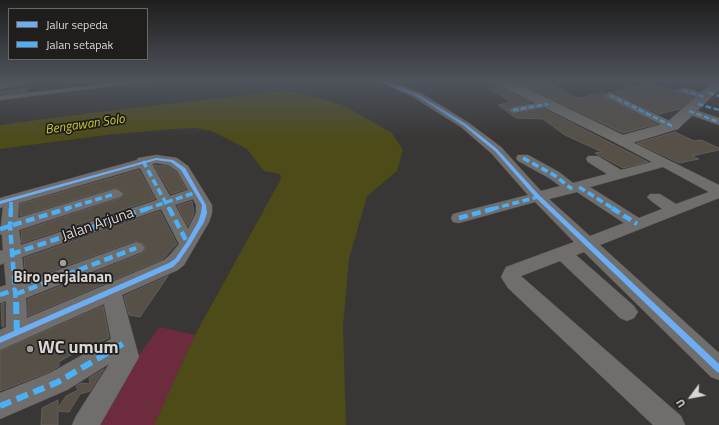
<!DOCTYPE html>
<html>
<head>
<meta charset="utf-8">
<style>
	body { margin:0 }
	#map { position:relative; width:719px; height:425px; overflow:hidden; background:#393735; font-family:"Titillium Web",sans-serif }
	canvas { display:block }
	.legend { position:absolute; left:8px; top:8px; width:140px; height:52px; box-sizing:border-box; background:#201e1d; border:1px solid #6a6866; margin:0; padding:5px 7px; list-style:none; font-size:12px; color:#d9d6d4 }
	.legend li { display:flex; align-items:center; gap:8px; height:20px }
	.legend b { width:20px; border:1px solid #6a6866 }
	.north { position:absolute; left:671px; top:377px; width:40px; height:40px; -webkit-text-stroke:3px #201e1d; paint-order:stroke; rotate:238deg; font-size:11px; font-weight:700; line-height:16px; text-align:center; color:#d9d6d4 }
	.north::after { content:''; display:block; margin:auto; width:14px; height:18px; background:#d9d6d4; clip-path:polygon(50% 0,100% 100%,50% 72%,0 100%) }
</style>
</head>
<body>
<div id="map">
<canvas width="719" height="425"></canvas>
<ul class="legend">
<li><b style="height:5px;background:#6dadf4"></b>Jalur sepeda</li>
<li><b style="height:5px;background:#4cb0f7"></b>Jalan setapak</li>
</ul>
<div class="north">U</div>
</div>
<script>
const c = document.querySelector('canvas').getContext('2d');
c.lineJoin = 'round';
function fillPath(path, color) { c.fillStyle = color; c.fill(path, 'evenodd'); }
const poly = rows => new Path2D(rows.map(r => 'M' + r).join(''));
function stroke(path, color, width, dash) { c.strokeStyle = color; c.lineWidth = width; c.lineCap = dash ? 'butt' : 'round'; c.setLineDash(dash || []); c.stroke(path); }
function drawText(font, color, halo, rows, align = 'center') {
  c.font = font + ' "Titillium Web",sans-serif'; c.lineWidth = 3.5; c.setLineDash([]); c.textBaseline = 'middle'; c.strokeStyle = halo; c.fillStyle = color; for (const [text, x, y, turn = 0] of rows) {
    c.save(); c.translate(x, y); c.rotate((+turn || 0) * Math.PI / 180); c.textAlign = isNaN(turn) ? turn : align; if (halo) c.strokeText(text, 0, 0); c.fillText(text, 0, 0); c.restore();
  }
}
const green = poly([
	[159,327,195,335,154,425,97,425,140,354]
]);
const water = poly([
	[282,91,301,93,345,106,392,133,403,150,397,171,367,196,349,259,343,326,346,425,154,425,195,335,281,179,280,174,264,171,247,149,212,131,195,128,172,129,113,134,0,149,0,125,98,112]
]);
const building = poly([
	[544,81,577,98,605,93,604,95,605,98,657,124,623,133,521,84,544,81],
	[651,83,673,90,677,89,680,93,693,98,680,109,659,114,613,92,632,89,627,87,651,83],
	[499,87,531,102,513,106,507,109,507,111,512,114,544,109,648,162,623,168,595,153,602,152,565,135,543,119,516,118,498,105,511,102,488,88,499,87],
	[28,88,25,92,0,94,0,92,28,88],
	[675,132,694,141,701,140,719,148,719,150,692,156,699,159,679,163,637,143,675,132],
	[154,165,167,166,176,172,186,189,171,194,154,165],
	[139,170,155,199,22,243,21,231,120,198,124,194,121,190,115,188,20,216,20,204,139,170],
	[192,201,194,213,188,226,177,206,192,201],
	[160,211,177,244,163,259,28,316,28,299,143,253,146,248,142,243,135,241,26,280,24,258,160,211],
	[168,276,140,317,129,315,124,296,168,276],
	[4,303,4,326,2,327,1,304,4,303],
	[103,306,109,338,69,356,59,362,59,366,49,372,0,391,0,351,103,306],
	[104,369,90,391,80,394,69,412,58,411,58,425,41,425,42,408,58,400,58,408,66,396,78,390,76,386,81,383,90,384,89,378,104,369]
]);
const lane = poly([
	[134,81,146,81,144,82,0,100,0,96,134,81]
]);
const street = poly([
	[14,81,34,81,29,84,0,89,0,83,14,81],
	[378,81,391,81,421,93,469,123,501,147,541,191,560,186,549,178,518,161,516,158,518,155,528,155,559,172,573,183,607,174,588,162,586,159,588,156,598,156,621,170,652,162,618,144,616,141,618,138,622,137,719,185,719,198,600,245,719,353,719,380,711,377,584,252,576,255,634,306,638,312,634,318,627,321,620,318,560,261,521,276,681,416,685,425,653,425,508,288,501,277,506,267,574,242,535,202,459,223,453,222,451,218,453,214,528,195,491,153,461,127,413,97,378,81],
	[663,167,709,192,676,204,660,194,650,194,647,197,650,200,662,209,639,218,590,187,663,167],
	[577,192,624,223,590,236,549,199,577,192],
	[694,81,707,81,718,85,719,88,712,89,694,81],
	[683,87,709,95,710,97,705,100,680,92,678,90,683,87],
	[610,92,676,124,678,126,676,128,668,128,606,97,605,95,610,92],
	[548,101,553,104,552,106,513,113,508,110,513,107,548,101],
	[689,108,719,118,719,125,685,113,684,111,689,108],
	[156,155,177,158,188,166,212,205,212,213,209,222,184,265,178,270,122,295,139,357,100,425,72,425,76,416,109,364,67,390,0,419,0,393,50,373,111,339,104,304,0,350,0,330,6,327,6,301,0,303,0,287,6,285,4,263,0,265,0,251,3,250,2,235,0,234,3,207,0,208,0,198,137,160,138,158,156,155],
	[156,163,168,165,177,171,188,190,170,196,152,164,156,163],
	[140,168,157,200,21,245,19,230,120,197,123,194,120,191,115,189,18,218,19,203,140,168],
	[193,199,196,205,196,213,188,229,175,205,193,199],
	[161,209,179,244,170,255,164,260,27,318,26,298,142,252,145,248,142,244,136,242,25,282,22,257,161,209]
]);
const secondary = poly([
	[496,81,512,81,623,135,666,123,714,81,719,81,719,90,678,129,622,146,497,84,496,81]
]);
const quietFar3 = poly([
	[683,90,705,97],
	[709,93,719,96],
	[610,95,672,126],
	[698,104,719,110],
	[513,110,548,104],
	[689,111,719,122]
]);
const quietFar2 = poly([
	[523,158,554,175,572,189],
	[143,161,169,209],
	[579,187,614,209],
	[11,209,11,199],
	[65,209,115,194],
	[146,209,197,192],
	[492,209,538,197]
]);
const quietFar1 = poly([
	[11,208,10,226,16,303],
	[169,208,188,244],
	[612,208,637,224],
	[459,218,496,208],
	[0,229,69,208],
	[12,254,149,208],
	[16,294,136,248],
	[0,295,16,289]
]);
const quiet = poly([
	[16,302,17,333],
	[0,406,58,382,124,343]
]);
const cycleway = poly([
	[382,81,385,81,418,94,466,124,497,149,540,196,719,364,719,373,716,371,536,198,495,151,464,126,434,107,416,96,382,82,382,81],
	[156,158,173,160,185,168,206,205,207,213,204,222,190,245,179,261,173,267,0,343,0,337,169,263,175,259,186,243,198,222,201,213,202,205,181,170,171,162,156,160,0,204,0,201,156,158]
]);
const markers = [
	[63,263,4,"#a19e9c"],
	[30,349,4,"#a19e9c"]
];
const farWaternames = [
	["Bengawan Solo",85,125,-8]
];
const streetNames = [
	["Jalan Arjuna",98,225,-19]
];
const poiNames = [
	["Biro perjalanan",63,278]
];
const nearPoinames = [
	["WC umum",38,349]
];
fillPath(green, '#6d2c3d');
fillPath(water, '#4d4b18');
fillPath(building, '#565047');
stroke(building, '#5f5e5c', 1);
stroke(lane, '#555351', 1);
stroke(street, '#555351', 1);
stroke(secondary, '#555351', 1);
fillPath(lane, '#6f6e6c');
fillPath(street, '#6f6e6c');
fillPath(secondary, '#6f6e6c');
stroke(quietFar3, '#4cb0f7', 2.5, [5.5, 2.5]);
stroke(quietFar2, '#4cb0f7', 3.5, [7, 3.5]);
stroke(quietFar1, '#4cb0f7', 4.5, [9, 4.5]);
stroke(quiet, '#4cb0f7', 6, [12, 6]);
fillPath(cycleway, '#6dadf4');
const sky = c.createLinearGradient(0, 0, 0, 140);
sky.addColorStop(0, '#1f1e1d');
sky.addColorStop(0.58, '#4e535c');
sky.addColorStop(1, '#4e535c00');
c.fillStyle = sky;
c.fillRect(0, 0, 719, 140);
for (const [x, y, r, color] of markers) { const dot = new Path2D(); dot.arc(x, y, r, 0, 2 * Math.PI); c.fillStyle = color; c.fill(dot); stroke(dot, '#201e1d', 1.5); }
drawText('italic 13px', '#c9c637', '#201e1d', farWaternames);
drawText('15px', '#d9d6d4', '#201e1d', streetNames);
drawText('bold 15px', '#d9d6d4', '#201e1d', poiNames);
drawText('bold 18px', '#d9d6d4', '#201e1d', nearPoinames, 'left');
</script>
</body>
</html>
